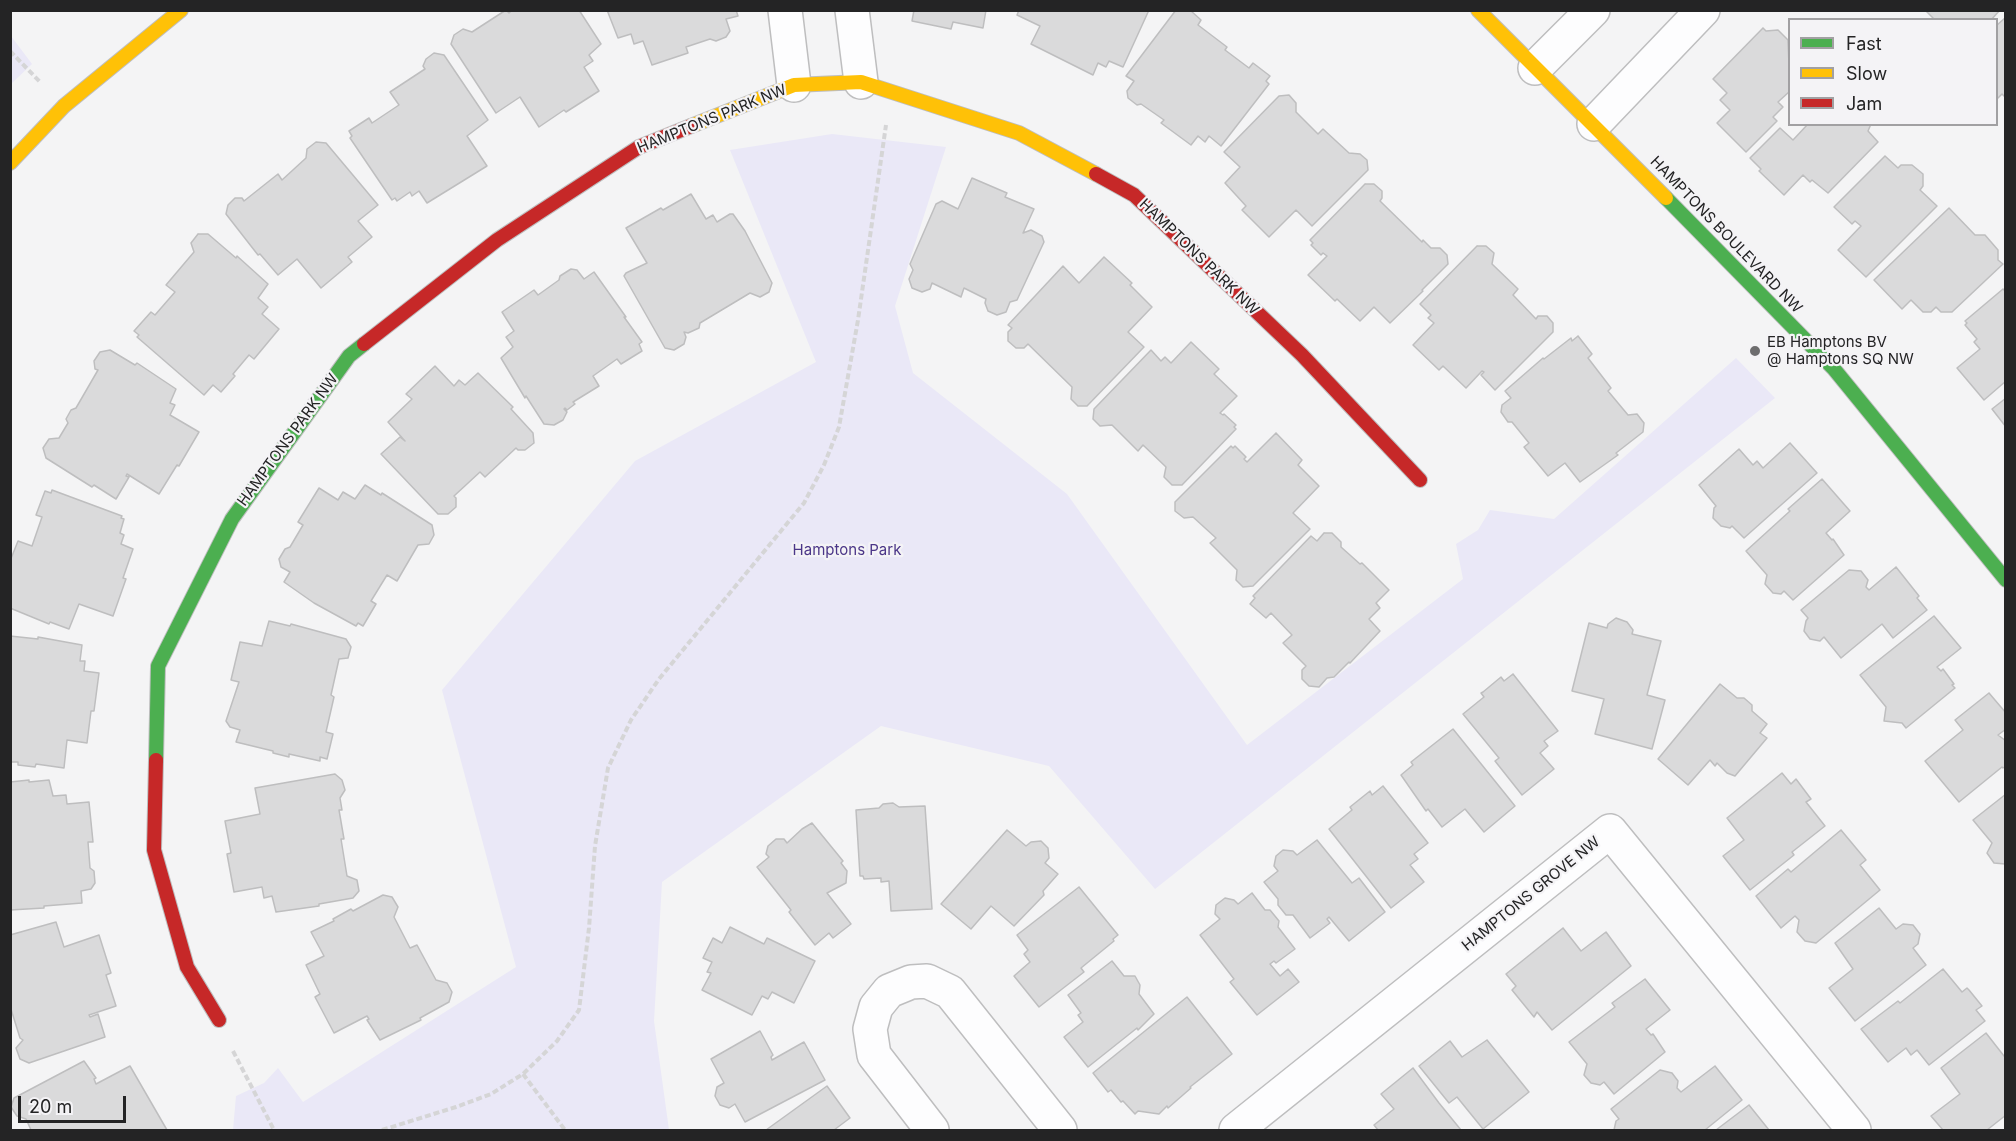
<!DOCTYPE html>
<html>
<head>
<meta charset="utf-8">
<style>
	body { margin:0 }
	#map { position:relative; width:2016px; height:1141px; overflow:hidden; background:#f4f4f5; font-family:Inter,sans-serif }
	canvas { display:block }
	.frame { position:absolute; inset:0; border:12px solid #242425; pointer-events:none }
	.legend { position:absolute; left:1788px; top:18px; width:210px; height:108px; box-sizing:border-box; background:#f4f3f6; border:2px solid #a1a0a2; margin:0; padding:8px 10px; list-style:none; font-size:18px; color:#242425 }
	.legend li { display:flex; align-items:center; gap:12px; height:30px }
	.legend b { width:30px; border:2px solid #a1a0a2 }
	.scale { position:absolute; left:18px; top:1096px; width:108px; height:27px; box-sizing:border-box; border:3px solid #242425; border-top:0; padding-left:8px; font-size:18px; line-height:21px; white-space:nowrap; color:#242425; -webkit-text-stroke:4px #f4f3f6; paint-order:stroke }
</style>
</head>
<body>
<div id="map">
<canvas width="2016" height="1141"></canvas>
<div class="frame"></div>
<ul class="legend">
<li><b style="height:8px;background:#4caf50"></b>Fast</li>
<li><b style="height:8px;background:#ffc107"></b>Slow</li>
<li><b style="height:8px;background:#c62828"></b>Jam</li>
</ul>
<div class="scale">20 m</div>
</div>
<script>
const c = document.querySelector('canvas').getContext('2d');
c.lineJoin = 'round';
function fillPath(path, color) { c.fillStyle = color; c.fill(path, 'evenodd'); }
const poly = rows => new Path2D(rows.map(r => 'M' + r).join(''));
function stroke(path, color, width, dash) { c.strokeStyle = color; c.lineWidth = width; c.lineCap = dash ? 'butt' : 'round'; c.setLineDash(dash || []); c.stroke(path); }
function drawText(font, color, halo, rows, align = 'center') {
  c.font = font + ' Inter,sans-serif'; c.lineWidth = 4.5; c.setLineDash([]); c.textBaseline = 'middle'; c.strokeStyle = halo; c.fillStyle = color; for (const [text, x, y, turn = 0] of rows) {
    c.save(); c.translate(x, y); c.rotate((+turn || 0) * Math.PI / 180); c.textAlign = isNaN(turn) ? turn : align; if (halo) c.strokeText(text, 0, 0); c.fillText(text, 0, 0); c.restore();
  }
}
const green = poly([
	[11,36,32,64,11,84],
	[832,134,946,147,895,306,913,373,1067,494,1247,745,1463,579,1456,544,1478,530,1490,510,1554,519,1736,358,1775,398,1155,889,1049,766,881,726,662,882,654,1021,669,1130,233,1130,236,1096,264,1083,278,1068,303,1102,516,967,442,690,635,461,816,362,730,150]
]);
const building = poly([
	[506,10,509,13,512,10,579,10,601,44,589,55,593,61,584,67,599,91,566,112,564,110,539,127,520,97,496,113,451,44,454,35,463,29,472,32,506,10],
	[607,10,736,10,738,16,726,19,730,31,726,37,716,41,710,39,686,47,688,53,652,65,643,41,634,44,631,34,618,38,607,10],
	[914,10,986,10,983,28,953,22,951,29,912,21,914,10],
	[1019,10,1149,10,1123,67,1109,61,1106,67,1098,63,1093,75,1031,44,1040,26,1017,15,1019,10],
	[1176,10,1190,10,1201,20,1198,25,1227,47,1225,50,1249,68,1253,63,1270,76,1266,81,1269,84,1221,146,1209,136,1205,142,1198,136,1191,145,1161,123,1164,120,1141,104,1137,105,1128,98,1127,91,1134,81,1126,76,1176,10],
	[1925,10,2000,10,1991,20,1935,20,1925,10],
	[2006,17,2006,98,2002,94,1996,100,1996,26,2006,17],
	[1763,28,1766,31,1778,30,1788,40,1790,91,1778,102,1783,107,1773,117,1777,121,1746,152,1717,123,1730,110,1720,100,1727,93,1713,79,1763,28],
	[434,53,444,55,488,120,467,136,487,166,427,203,419,191,412,196,410,192,397,201,395,198,392,200,350,138,352,136,349,131,369,118,372,123,399,105,390,92,425,69,423,66,426,59,434,53],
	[1289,95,1296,103,1296,112,1318,134,1323,129,1349,153,1360,154,1367,160,1368,170,1312,226,1296,210,1269,237,1242,210,1246,206,1225,183,1240,167,1224,152,1279,96,1289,95],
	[1808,124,1871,124,1868,131,1878,142,1828,193,1812,180,1810,182,1803,175,1784,195,1759,171,1761,169,1750,158,1780,128,1793,140,1808,124],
	[316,142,326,143,378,205,358,221,372,237,348,257,352,262,321,288,297,259,278,275,260,254,258,255,226,214,228,205,235,198,242,198,244,201,278,174,282,180,306,158,307,149,316,142],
	[1885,156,1898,168,1901,165,1912,165,1923,174,1923,186,1920,190,1937,206,1866,277,1838,250,1861,226,1855,221,1852,224,1834,207,1885,156],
	[972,178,1007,193,1005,197,1034,209,1023,233,1031,230,1042,236,1044,242,1017,300,1010,302,1006,312,997,315,988,311,985,303,986,299,964,288,961,297,932,283,930,289,922,292,912,288,909,279,913,270,910,264,936,204,942,201,958,209,972,178],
	[1365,184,1374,184,1382,191,1382,198,1380,201,1422,242,1423,240,1431,248,1440,248,1447,255,1448,264,1422,290,1423,291,1390,323,1374,307,1360,321,1337,299,1335,301,1308,275,1327,256,1323,253,1321,255,1311,245,1313,243,1310,240,1365,184],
	[691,194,706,219,713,215,717,222,730,214,733,214,745,231,772,283,769,292,760,297,750,293,700,323,699,328,688,333,684,332,686,337,684,344,674,350,665,348,624,276,626,273,647,263,626,228,661,208,663,210,691,194],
	[1949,208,1975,235,1985,235,1998,250,1998,260,2003,264,1952,312,1941,312,1936,307,1931,312,1923,312,1911,300,1902,309,1874,280,1949,208],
	[198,234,208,234,236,258,237,256,268,284,258,298,268,307,262,314,279,329,254,359,249,355,233,374,235,376,221,392,213,385,204,395,137,337,139,335,134,331,151,312,155,315,175,292,166,285,194,252,191,243,198,234],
	[1477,246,1486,246,1494,253,1492,264,1518,289,1513,295,1536,319,1538,316,1547,316,1553,323,1553,332,1495,390,1481,375,1484,372,1482,371,1466,388,1443,366,1439,370,1413,345,1434,323,1428,318,1431,315,1420,304,1477,246],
	[1104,257,1132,283,1130,285,1152,307,1128,332,1144,347,1087,406,1078,406,1071,399,1072,387,1028,344,1024,348,1016,348,1008,341,1008,332,1012,328,1008,325,1063,266,1079,283,1104,257],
	[571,269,577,270,584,279,594,272,626,317,624,317,642,342,639,344,642,351,621,364,617,359,593,376,599,386,573,402,575,404,567,410,565,408,564,409,567,412,563,420,554,425,544,424,526,396,525,398,501,358,513,347,506,337,514,331,502,312,534,290,538,295,559,280,560,276,571,269],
	[2003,289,2006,292,2006,381,1984,400,1957,368,1980,349,1974,342,1977,339,1965,325,1967,323,1965,321,2003,289],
	[1578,336,1592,354,1588,358,1611,388,1608,391,1628,415,1637,414,1644,423,1643,432,1616,453,1618,455,1580,482,1565,463,1548,476,1524,447,1529,443,1512,422,1508,422,1501,412,1502,405,1511,398,1505,391,1543,358,1544,359,1571,338,1572,341,1578,336],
	[1191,342,1219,369,1214,374,1237,396,1220,413,1223,415,1224,414,1236,425,1234,427,1236,429,1182,485,1172,485,1164,477,1166,467,1143,445,1138,451,1112,425,1100,426,1093,419,1094,409,1151,350,1161,361,1165,357,1171,363,1191,342],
	[110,350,135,365,137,363,176,389,170,403,175,405,170,415,199,432,179,466,177,465,159,494,127,474,126,476,129,477,116,499,94,485,92,487,46,458,43,448,49,439,59,438,68,423,66,419,71,410,76,408,98,370,95,369,94,361,100,352,110,350],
	[435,366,454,386,459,380,465,385,478,373,513,407,511,409,533,433,534,443,525,450,518,450,516,448,485,477,480,472,454,496,456,498,456,507,448,514,438,514,381,454,400,437,405,441,388,422,412,399,406,394,435,366],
	[2006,398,2006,427,1992,409,2006,398],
	[1276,433,1302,460,1298,465,1319,486,1293,513,1310,529,1253,586,1243,587,1236,580,1237,570,1210,543,1216,538,1193,517,1184,518,1175,511,1175,502,1231,446,1233,448,1235,446,1246,457,1244,459,1247,462,1276,433],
	[1790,443,1817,473,1744,538,1732,526,1730,528,1721,526,1713,518,1714,508,1716,506,1699,485,1739,449,1753,465,1757,461,1763,468,1790,443],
	[1822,479,1850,511,1826,533,1832,540,1833,539,1844,555,1793,600,1784,591,1781,594,1773,593,1765,584,1767,575,1746,551,1790,511,1788,509,1822,479],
	[365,485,381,495,382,493,432,525,434,535,429,544,418,545,397,581,387,575,371,601,376,604,363,626,358,623,356,626,314,603,284,582,290,572,281,567,279,559,285,549,290,547,303,525,298,522,319,488,338,500,343,492,355,499,365,485],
	[52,490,122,516,121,518,124,519,120,533,124,535,121,544,133,549,123,578,126,579,113,616,79,604,69,629,50,622,49,624,10,608,10,561,18,541,32,546,42,517,36,515,45,491,51,493,52,490],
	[1324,533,1332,533,1341,542,1341,547,1360,564,1362,563,1389,590,1376,603,1380,608,1369,619,1380,631,1350,663,1349,662,1334,677,1327,678,1319,687,1309,686,1302,679,1302,670,1306,666,1283,643,1292,635,1271,613,1266,618,1250,604,1255,598,1253,596,1311,536,1317,541,1324,533],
	[1896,567,1919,596,1917,598,1927,610,1893,638,1882,624,1841,658,1824,637,1820,641,1810,639,1804,631,1806,621,1808,618,1801,610,1849,570,1861,571,1868,580,1866,587,1869,590,1896,567],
	[1934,616,1961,648,1937,667,1941,671,1943,669,1954,684,1952,685,1955,688,1906,728,1902,723,1884,721,1886,707,1860,675,1934,616],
	[1616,618,1627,622,1633,630,1632,634,1661,641,1647,695,1665,700,1652,749,1595,734,1604,699,1572,691,1589,623,1607,628,1608,624,1616,618],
	[269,621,290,626,291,624,346,639,351,647,348,658,339,659,331,695,334,697,326,732,333,734,327,759,320,757,320,761,289,754,289,757,273,753,273,751,236,742,240,730,230,727,226,721,239,682,231,680,240,642,262,646,269,621],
	[10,636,38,639,38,637,82,645,80,661,85,661,84,671,99,673,94,711,91,711,87,743,67,740,64,768,36,764,35,767,18,765,18,762,10,762,10,636],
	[1513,674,1558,731,1544,741,1548,746,1540,753,1554,769,1522,795,1495,761,1499,758,1463,714,1484,697,1481,693,1483,692,1501,677,1504,681,1513,674],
	[1720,684,1737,698,1744,698,1752,705,1752,711,1767,724,1760,733,1767,738,1735,776,1727,773,1717,763,1715,766,1710,760,1688,785,1658,759,1720,684],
	[1989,693,2006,713,2006,729,1998,735,2006,741,2006,766,2003,768,2002,767,1959,802,1925,761,1963,730,1955,720,1989,693],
	[1453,729,1515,806,1484,832,1465,809,1442,827,1428,809,1426,811,1401,775,1413,765,1411,762,1453,729],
	[1782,773,1791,784,1796,779,1811,799,1806,802,1825,826,1792,852,1794,855,1750,890,1723,856,1744,840,1727,818,1782,773],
	[335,774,342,780,345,790,340,798,342,810,339,810,344,839,341,839,347,876,357,880,359,891,353,898,319,904,319,906,276,912,272,896,264,898,262,887,234,892,227,854,231,853,225,821,260,814,255,788,335,774],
	[29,780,29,782,49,780,53,796,66,795,67,804,89,802,93,842,88,842,90,868,94,871,95,883,91,889,81,891,82,903,44,906,44,908,10,910,10,782,29,780],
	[1383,786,1428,843,1414,854,1418,859,1410,865,1424,882,1391,908,1329,829,1352,810,1350,807,1370,791,1372,795,1383,786],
	[2006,794,2006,864,2005,864,1994,863,1987,853,1992,843,1973,820,2006,794],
	[893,803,899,807,925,806,932,909,891,911,889,881,881,882,881,878,864,879,863,876,860,876,856,810,879,808,883,804,893,803],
	[812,823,843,861,841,863,847,871,846,883,827,893,851,924,833,938,829,933,815,945,789,912,791,910,757,867,769,857,766,854,768,846,776,839,784,839,787,843,802,829,812,823],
	[1007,830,1026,846,1031,842,1041,841,1048,848,1049,858,1045,863,1058,874,1043,891,1044,895,1014,926,991,906,971,929,941,904,1007,830],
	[1841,830,1866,860,1860,865,1880,890,1816,943,1805,941,1797,932,1799,920,1795,916,1781,928,1756,896,1788,869,1791,872,1841,830],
	[1317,840,1352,883,1359,878,1385,912,1349,941,1329,917,1327,919,1330,923,1310,938,1293,915,1286,915,1278,905,1278,899,1264,882,1278,871,1274,866,1276,856,1283,850,1293,851,1297,855,1317,840],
	[1079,887,1118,935,1113,939,1114,941,1081,968,1084,972,1039,1007,1014,976,1030,962,1024,954,1028,950,1017,935,1079,887],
	[1252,893,1265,910,1270,910,1279,921,1278,927,1295,949,1276,963,1274,961,1270,964,1280,976,1288,969,1299,982,1257,1015,1230,982,1234,979,1200,935,1220,919,1215,914,1216,905,1225,898,1234,900,1238,904,1252,893],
	[383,895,392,897,398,907,394,917,410,948,417,945,436,980,447,983,452,992,449,1002,420,1018,421,1020,380,1040,367,1020,369,1019,367,1016,334,1033,315,997,320,994,306,965,324,956,311,932,334,921,333,919,351,909,353,911,383,895],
	[1879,908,1896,929,1903,924,1913,925,1920,934,1918,944,1913,948,1926,965,1855,1021,1829,988,1853,969,1835,943,1879,908],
	[56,922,64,947,99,935,111,973,106,975,116,1006,89,1015,90,1017,98,1014,105,1037,29,1063,20,1059,16,1048,23,1040,20,1038,10,1006,10,935,56,922],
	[730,927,764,944,767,938,815,961,794,1003,772,992,768,999,762,996,752,1015,702,990,711,973,707,972,712,962,703,958,713,938,722,943,730,927],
	[1563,928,1581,951,1606,932,1631,966,1552,1030,1537,1012,1534,1017,1512,990,1516,986,1506,974,1563,928],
	[1112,961,1124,976,1135,976,1140,985,1139,994,1154,1014,1138,1030,1137,1028,1088,1067,1064,1037,1083,1022,1078,1015,1081,1013,1068,995,1112,961],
	[1943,969,1962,992,1967,988,1969,990,1982,1006,1976,1010,1985,1021,1929,1065,1917,1050,1911,1055,1906,1048,1888,1062,1861,1029,1898,1001,1900,1003,1943,969],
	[1645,979,1670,1010,1646,1029,1651,1035,1653,1034,1665,1052,1614,1094,1604,1082,1600,1085,1591,1083,1584,1075,1587,1064,1569,1042,1615,1007,1612,1003,1645,979],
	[1187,997,1232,1054,1190,1087,1191,1088,1168,1108,1167,1106,1159,1114,1138,1111,1135,1114,1123,1101,1121,1102,1111,1090,1108,1092,1093,1073,1187,997],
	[760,1031,773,1055,771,1057,772,1060,804,1042,825,1080,745,1122,735,1104,729,1108,720,1105,715,1096,717,1087,724,1083,711,1059,760,1031],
	[1986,1033,2004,1056,2006,1055,2006,1115,1987,1130,1943,1130,1931,1116,1960,1094,1941,1068,1986,1033],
	[1487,1040,1529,1092,1483,1129,1457,1097,1449,1103,1419,1066,1450,1041,1462,1057,1487,1040],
	[84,1061,96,1078,94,1079,96,1084,130,1066,167,1130,31,1130,26,1119,17,1116,11,1107,14,1098,84,1061],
	[1715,1066,1742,1100,1705,1130,1614,1130,1616,1121,1619,1119,1611,1109,1660,1070,1672,1073,1678,1081,1677,1088,1681,1092,1715,1066],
	[1413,1068,1439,1103,1461,1130,1378,1130,1374,1125,1394,1109,1381,1094,1413,1068],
	[827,1086,850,1118,834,1130,766,1130,827,1086],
	[1749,1105,1769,1130,1716,1130,1749,1105]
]);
const path = poly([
	[10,51,40,82],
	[233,1051,274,1130],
	[523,1074,565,1130],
	[382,1130,456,1107,491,1094,523,1074,557,1041,579,1010,589,928,595,846,608,768,631,720,659,679,804,503,824,465,839,427,858,320,886,125]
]);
const street = poly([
	[785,10,794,85],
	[852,10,861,82],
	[1535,68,1593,10],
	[1594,124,1703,10],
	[932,1130,874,1055,870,1029,876,1007,889,991,911,982,927,981,950,992,1060,1130],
	[1236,1130,1610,831,1854,1130]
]);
const fast = poly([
	[1666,198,1834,369,2006,580],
	[156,760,158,666,232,519,349,356,364,344]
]);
const slow = poly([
	[1478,10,1666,198],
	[691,126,794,85,861,82,1019,133,1096,174],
	[10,163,64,106,181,10]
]);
const jam = poly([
	[1096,174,1134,195,1302,355,1420,480],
	[364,344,497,240,639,147,691,126],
	[156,760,154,850,187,967,219,1020]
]);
const markers = [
	[1755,351,6,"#6d6d6e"]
];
const streetNames = [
	["HAMPTONS PARK NW",712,119,-22],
	["HAMPTONS BOULEVARD NW",1726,235,46],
	["HAMPTONS PARK NW",1199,257,44],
	["HAMPTONS PARK NW",288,440,-54],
	["HAMPTONS GROVE NW",1531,894,-39]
];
const poiNames = [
	["EB Hamptons BV",1767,342],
	["@ Hamptons SQ NW",1767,359]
];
const parkNames = [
	["Hamptons Park",847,550]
];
fillPath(green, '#eae8f7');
fillPath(building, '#dadadb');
stroke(building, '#bebebf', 1.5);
stroke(street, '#bebebf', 36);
stroke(fast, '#bebebf', 16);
stroke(slow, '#bebebf', 16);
stroke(jam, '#bebebf', 16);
stroke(path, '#d5d5d6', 4, [6, 3]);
stroke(street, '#fdfdfe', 33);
stroke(fast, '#4caf50', 14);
stroke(slow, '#ffc107', 14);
stroke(jam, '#c62828', 14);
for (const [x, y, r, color] of markers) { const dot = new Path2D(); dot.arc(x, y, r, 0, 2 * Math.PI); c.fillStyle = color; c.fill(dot); stroke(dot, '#f4f3f6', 2); }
drawText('15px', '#242425', '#f4f3f6', streetNames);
drawText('15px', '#242425', '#f4f3f6', poiNames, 'left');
drawText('15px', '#4b3688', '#f4f3f6', parkNames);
</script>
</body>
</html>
